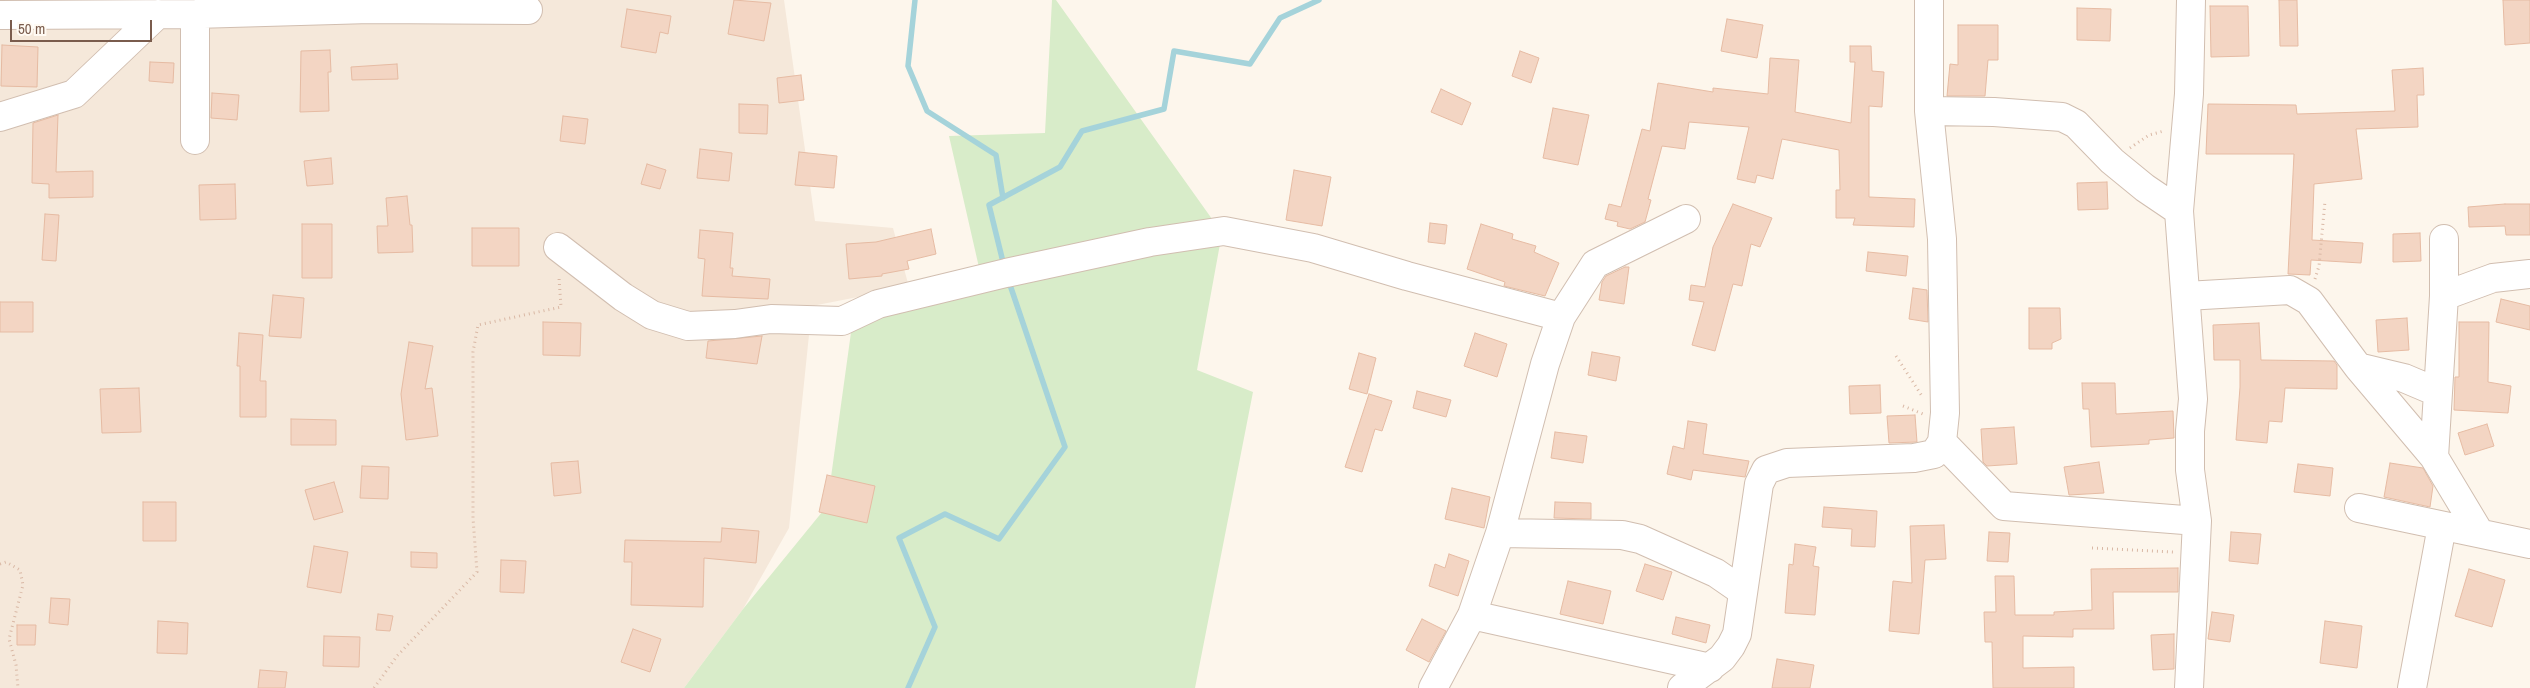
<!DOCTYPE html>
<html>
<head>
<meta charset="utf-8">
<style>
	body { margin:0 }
	#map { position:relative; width:2530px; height:688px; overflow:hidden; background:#fdf6ec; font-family:"Archivo Narrow",sans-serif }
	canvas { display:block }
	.scale { position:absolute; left:10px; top:20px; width:142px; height:22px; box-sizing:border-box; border:2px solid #7a5c4d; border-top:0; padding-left:6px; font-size:15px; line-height:18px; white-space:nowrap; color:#7a5c4d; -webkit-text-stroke:4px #fffaf3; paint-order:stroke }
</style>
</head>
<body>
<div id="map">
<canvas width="2530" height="688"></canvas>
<div class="scale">50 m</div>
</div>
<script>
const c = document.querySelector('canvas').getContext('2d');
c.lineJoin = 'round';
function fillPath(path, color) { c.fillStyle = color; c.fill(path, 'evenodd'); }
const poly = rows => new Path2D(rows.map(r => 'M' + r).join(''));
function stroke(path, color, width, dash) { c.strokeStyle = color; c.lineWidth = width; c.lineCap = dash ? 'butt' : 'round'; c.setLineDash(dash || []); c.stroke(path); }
const residential = poly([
	[0,0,784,0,815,221,893,228,909,287,812,306,789,528,743,609,684,688,0,688]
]);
const green = poly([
	[1052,0,1056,0,1222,233,1197,370,1253,392,1195,688,684,688,743,609,827,506,853,318,983,285,949,136,1045,133]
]);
const stream = poly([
	[915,0,908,66,927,111,996,155,1003,198],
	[1004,266,989,205,1060,167,1082,131,1164,109,1174,51,1250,64,1280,18,1319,0],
	[908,688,935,627,899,538,945,514,999,539,1065,447,1008,279]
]);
const building = poly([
	[734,0,771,3,764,41,728,34,734,0],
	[2279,0,2297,0,2298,46,2280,46,2279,0],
	[2503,0,2530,0,2530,43,2505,45,2503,0],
	[2210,6,2248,6,2249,56,2211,57,2210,6],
	[2077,8,2111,9,2110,41,2077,40,2077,8],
	[627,9,671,16,668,34,660,32,656,53,621,47,627,9],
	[1727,19,1763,25,1757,58,1721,51,1727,19],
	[1958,25,1998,25,1998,60,1988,60,1985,96,1947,96,1950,64,1958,65,1958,25],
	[2,45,38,47,37,87,1,86,2,45],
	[1850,46,1871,46,1872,71,1884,72,1882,107,1869,106,1869,197,1915,199,1914,227,1853,225,1855,218,1836,218,1836,190,1840,190,1839,150,1782,139,1773,179,1757,175,1755,183,1737,179,1749,127,1689,122,1685,149,1662,146,1648,199,1651,200,1645,222,1630,229,1617,226,1618,222,1605,219,1609,204,1621,207,1642,129,1650,131,1658,83,1713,92,1713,88,1768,94,1770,58,1799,60,1795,112,1851,123,1855,62,1850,62,1850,46],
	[330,50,331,72,328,72,329,111,300,112,301,51,330,50],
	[1520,51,1539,58,1531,83,1512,76,1520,51],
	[150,62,174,63,173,83,149,81,150,62],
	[397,64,398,79,352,80,351,67,397,64],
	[2423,68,2424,95,2417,95,2418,127,2356,129,2362,179,2314,184,2312,240,2363,243,2361,263,2311,260,2310,275,2288,274,2294,154,2206,154,2208,104,2296,105,2297,114,2395,111,2392,70,2423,68],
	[801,75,804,100,779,103,777,78,801,75],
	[1441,89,1471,103,1462,125,1431,112,1441,89],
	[212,93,239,95,237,120,211,118,212,93],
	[739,104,768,105,767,134,739,133,739,104],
	[1553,108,1589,115,1578,165,1543,158,1553,108],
	[58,115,56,172,93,171,93,197,49,198,49,184,32,183,33,123,58,115],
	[563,116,588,119,585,144,560,141,563,116],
	[700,149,732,153,729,181,697,178,700,149],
	[799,152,837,156,834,188,795,185,799,152],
	[331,158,333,184,307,186,304,161,331,158],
	[647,164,666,170,660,189,641,184,647,164],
	[1294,170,1331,177,1322,226,1286,220,1294,170],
	[2107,182,2108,209,2078,210,2077,183,2107,182],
	[235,184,236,219,200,220,199,185,235,184],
	[407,196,410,225,412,225,413,252,378,253,377,226,388,226,386,198,407,196],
	[1733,204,1772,218,1760,247,1751,244,1742,286,1733,284,1715,351,1692,345,1704,302,1689,300,1691,285,1705,287,1713,247,1733,204],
	[2505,204,2530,204,2530,235,2506,235,2505,226,2469,227,2468,207,2505,204],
	[45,214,59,215,56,261,42,260,45,214],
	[1430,223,1447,225,1445,244,1428,242,1430,223],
	[302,224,332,224,332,278,302,278,302,224],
	[1481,224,1513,234,1512,239,1536,246,1534,252,1559,263,1545,296,1504,286,1505,282,1467,269,1481,224],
	[472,228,519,228,519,266,472,266,472,228],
	[931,229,936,254,907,261,909,269,882,274,882,276,849,279,846,244,876,242,931,229],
	[700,230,733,233,730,268,733,268,732,276,770,279,768,299,702,296,705,259,698,258,700,230],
	[2420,233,2421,261,2393,262,2393,234,2420,233],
	[1868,252,1908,256,1906,276,1866,271,1868,252],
	[1625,267,1629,267,1624,304,1599,300,1602,282,1606,276,1625,267],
	[1913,288,1927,290,1928,322,1909,319,1913,288],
	[273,295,304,298,301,338,269,336,273,295],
	[2501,299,2530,306,2530,330,2496,322,2501,299],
	[0,302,33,302,33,332,0,332,0,302],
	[2029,308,2060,308,2061,339,2052,343,2052,349,2029,349,2029,308],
	[2407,318,2409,350,2378,352,2376,320,2407,318],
	[543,322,581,323,580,356,543,355,543,322],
	[2459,322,2489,322,2488,382,2511,386,2508,413,2454,410,2455,377,2459,377,2459,322],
	[2259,323,2261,360,2334,361,2337,365,2337,389,2285,388,2282,422,2269,421,2267,443,2236,440,2240,387,2240,360,2214,360,2213,325,2259,323],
	[239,333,263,335,260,381,266,381,266,417,240,417,240,366,237,366,239,333],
	[1475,333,1507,344,1497,377,1464,366,1475,333],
	[762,336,757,364,706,358,708,341,762,336],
	[409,342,433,346,425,389,432,388,438,436,406,440,401,394,409,342],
	[1592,352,1620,357,1616,381,1588,375,1592,352],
	[1359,353,1376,358,1367,394,1349,389,1359,353],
	[2082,383,2115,383,2116,414,2173,411,2174,438,2149,440,2149,444,2091,447,2089,409,2083,409,2082,383],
	[1880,385,1881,413,1850,414,1849,386,1880,385],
	[139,388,141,432,102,433,100,389,139,388],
	[1417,391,1451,400,1446,417,1413,408,1417,391],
	[1369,394,1392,401,1382,431,1375,429,1362,472,1345,467,1369,394],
	[1915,415,1917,442,1889,443,1887,416,1915,415],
	[291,419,336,420,336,445,291,445,291,419],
	[1688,421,1707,424,1703,454,1749,461,1745,477,1693,470,1691,480,1667,474,1673,446,1684,449,1688,421],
	[2487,424,2494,446,2465,455,2458,433,2487,424],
	[2014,427,2017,464,1987,466,1983,462,1981,429,2014,427],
	[1555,432,1587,436,1583,463,1551,458,1555,432],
	[578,461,581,493,554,496,551,463,578,461],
	[2099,462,2104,493,2069,495,2064,467,2099,462],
	[2390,463,2423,468,2433,486,2430,507,2384,497,2390,463],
	[2298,464,2333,468,2330,496,2294,492,2298,464],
	[362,466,389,467,388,499,360,498,362,466],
	[827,475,875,486,867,523,819,512,827,475],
	[334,482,343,512,314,520,305,490,334,482],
	[1452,488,1490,497,1484,528,1445,519,1452,488],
	[143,502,176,502,176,541,143,541,143,502],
	[1555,502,1591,503,1591,519,1554,518,1555,502],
	[1824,507,1877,511,1875,547,1851,546,1852,529,1822,527,1824,507],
	[1944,525,1946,559,1925,560,1919,634,1889,631,1893,581,1912,583,1910,526,1944,525],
	[722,528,759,531,756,563,704,558,703,607,631,605,632,562,624,562,625,540,721,542,722,528],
	[1989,532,2010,533,2008,562,1987,561,1989,532],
	[2231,532,2261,534,2258,564,2229,561,2231,532],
	[1795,544,1816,547,1813,566,1819,567,1815,615,1785,613,1789,564,1793,565,1795,544],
	[314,546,348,552,341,593,307,587,314,546],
	[411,552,437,553,437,568,411,567,411,552],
	[1449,554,1469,561,1458,596,1429,586,1435,564,1445,568,1449,554],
	[501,560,526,561,524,593,500,592,501,560],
	[1645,564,1672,572,1663,600,1636,591,1645,564],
	[2178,568,2178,592,2113,592,2114,629,2073,629,2073,637,2023,636,2023,668,2074,667,2074,688,1993,688,1992,642,1985,642,1984,612,1996,612,1995,576,2014,576,2015,615,2054,615,2054,612,2092,610,2091,569,2178,568],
	[2469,569,2505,580,2492,627,2455,616,2469,569],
	[1568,581,1611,591,1603,624,1560,614,1568,581],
	[51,598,70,599,68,625,49,623,51,598],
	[2212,612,2234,615,2230,642,2208,639,2212,612],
	[378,614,393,616,390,631,376,630,378,614],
	[1676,617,1710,625,1706,643,1672,634,1676,617],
	[1422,619,1446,631,1429,662,1406,650,1422,619],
	[158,621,188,623,187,654,157,653,158,621],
	[2325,621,2362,626,2357,668,2320,663,2325,621],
	[17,625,36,625,35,645,17,645,17,625],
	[633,629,661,639,650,672,621,662,633,629],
	[2174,634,2174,669,2153,670,2151,635,2174,634],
	[324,636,360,637,359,667,323,666,324,636],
	[1777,659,1814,665,1810,688,1772,688,1777,659],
	[260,670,287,672,285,688,258,688,260,670]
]);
const path = poly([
	[2130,148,2149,135,2164,131],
	[2315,279,2319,266,2325,201],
	[1896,356,1922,396],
	[1903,406,1923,414],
	[2092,548,2173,552],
	[0,564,6,562,20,570,23,585,9,639,16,665,18,688],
	[374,688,397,656,477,572,473,518,473,352,478,325,561,307,559,278]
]);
const minor = poly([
	[195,14,195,140],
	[0,15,195,14,370,9,528,10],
	[1929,111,1994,112,2062,117,2076,124,2112,161,2145,188,2179,211],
	[0,117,74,94,158,14],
	[558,247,623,297,652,315,688,326,735,324,771,319,842,321,878,304,1006,273,1150,242,1224,231,1313,248,1407,276,1561,317],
	[2186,296,2290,290,2309,301,2358,367,2434,457,2479,532],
	[2444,296,2493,278,2530,274],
	[2358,367,2404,378,2437,392],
	[1942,442,2004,506,2197,521],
	[2434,457,2444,296,2444,239],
	[2359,508,2530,544],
	[1500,533,1622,535,1640,539,1716,573,1742,591],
	[1472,615,1710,668],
	[1433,688,1472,615,1500,533,1545,364,1561,317,1595,264,1686,219],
	[1682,688,1722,658,1731,646,1737,634,1759,484,1766,470,1787,463,1914,458,1934,454,1942,442,1945,413,1942,239,1929,111,1929,0],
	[2189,688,2197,521,2190,470,2190,431,2193,399,2179,211,2189,94,2191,0],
	[2412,688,2442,526]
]);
fillPath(residential, '#f5e8da');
fillPath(green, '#d8ecc9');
stroke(stream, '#a5d3da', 5.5);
fillPath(building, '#f3d5c3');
stroke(building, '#e6bba3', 1);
stroke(minor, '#d1beb0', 30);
stroke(path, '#d9b8a5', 3, [1, 4]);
stroke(minor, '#fff', 28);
</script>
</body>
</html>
